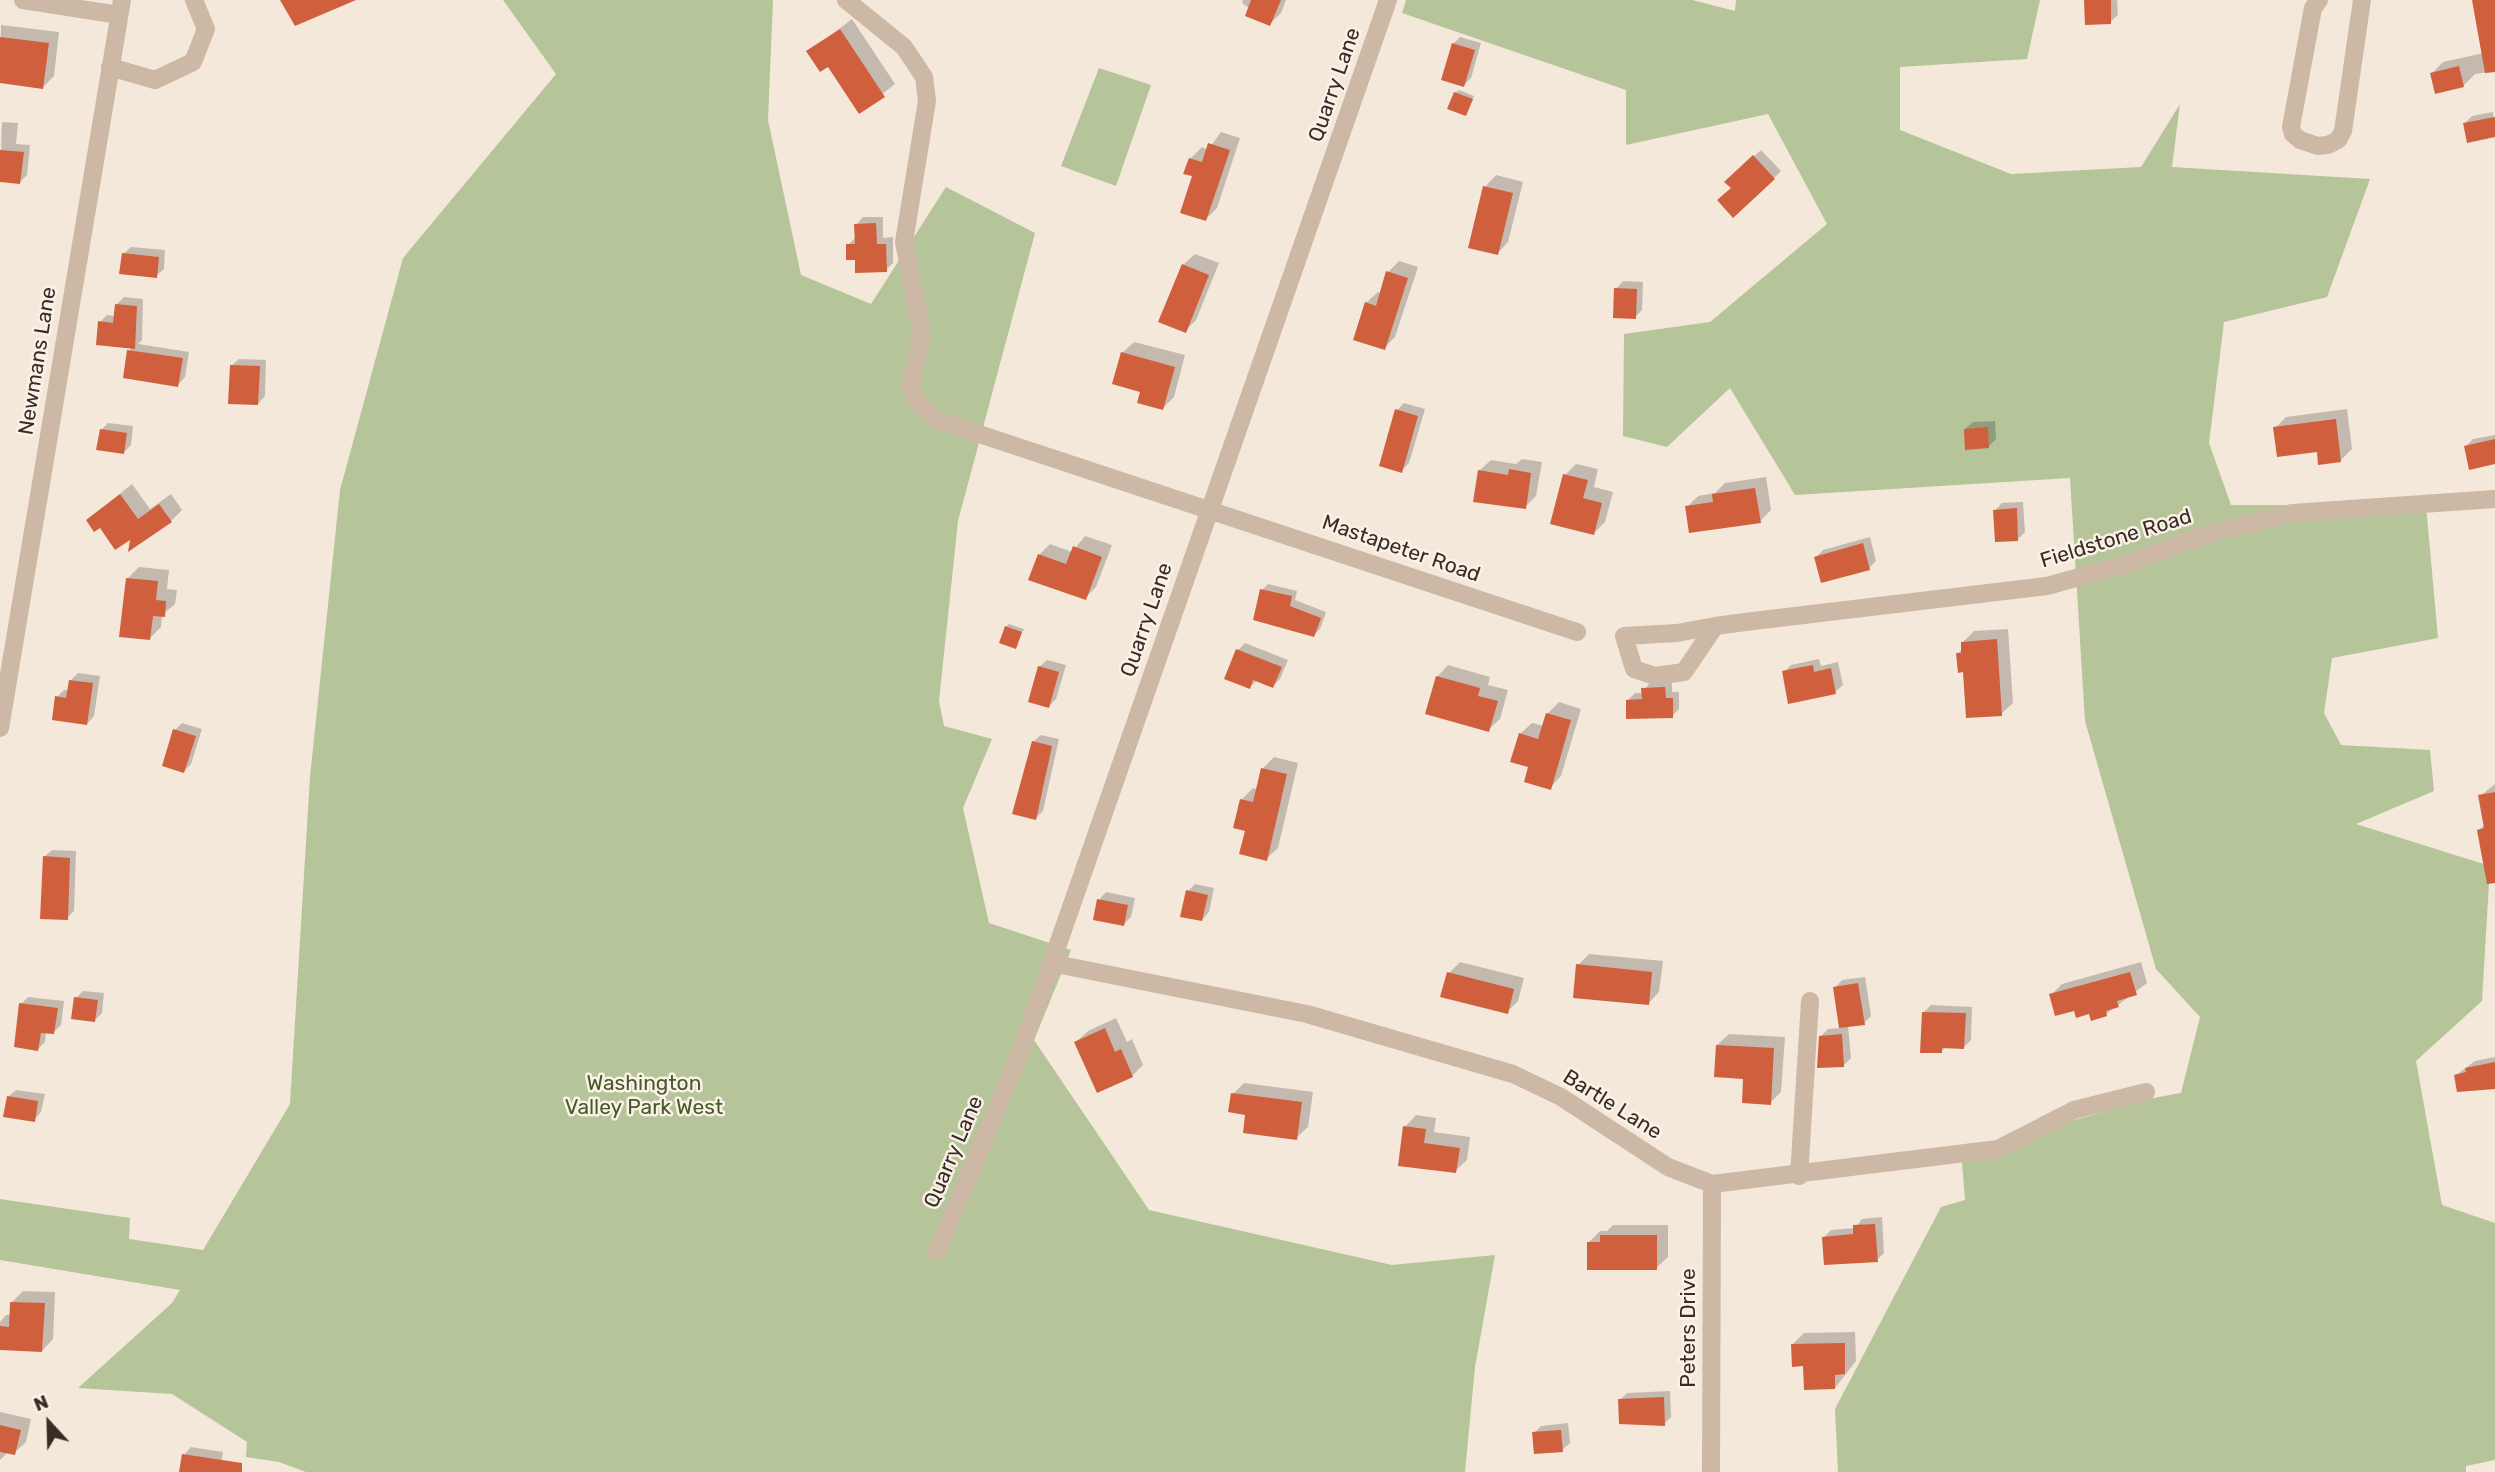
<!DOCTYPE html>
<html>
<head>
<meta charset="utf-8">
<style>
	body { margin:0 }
	#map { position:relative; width:2495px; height:1472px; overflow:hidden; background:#f4e8da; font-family:Rubik,sans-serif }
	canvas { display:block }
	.north { position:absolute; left:14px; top:1388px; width:70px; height:70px; -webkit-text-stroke:5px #fbf2e7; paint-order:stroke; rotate:338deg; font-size:19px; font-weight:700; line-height:28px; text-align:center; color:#382c27 }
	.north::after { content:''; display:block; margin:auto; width:24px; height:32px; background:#382c27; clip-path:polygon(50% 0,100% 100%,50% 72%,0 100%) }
</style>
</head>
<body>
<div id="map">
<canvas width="2495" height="1472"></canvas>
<div class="north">N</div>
</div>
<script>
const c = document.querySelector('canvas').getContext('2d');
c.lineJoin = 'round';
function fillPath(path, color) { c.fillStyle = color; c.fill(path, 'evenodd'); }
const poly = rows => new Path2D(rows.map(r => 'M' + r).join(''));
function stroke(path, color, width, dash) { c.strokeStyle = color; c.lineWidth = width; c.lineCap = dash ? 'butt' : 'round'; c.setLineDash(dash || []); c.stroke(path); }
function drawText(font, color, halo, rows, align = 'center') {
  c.font = font + ' Rubik,sans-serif'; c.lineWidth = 5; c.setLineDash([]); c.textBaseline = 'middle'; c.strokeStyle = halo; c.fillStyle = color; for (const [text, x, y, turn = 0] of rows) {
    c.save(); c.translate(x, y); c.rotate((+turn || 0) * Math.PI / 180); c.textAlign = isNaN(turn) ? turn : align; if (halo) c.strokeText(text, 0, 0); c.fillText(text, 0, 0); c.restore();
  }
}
const green = poly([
	[503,0,773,0,768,120,801,275,871,304,946,187,1035,233,958,521,939,701,944,726,992,739,963,808,989,923,1071,950,1034,1040,1149,1210,1392,1265,1495,1255,1475,1367,1465,1472,306,1472,279,1462,246,1457,247,1442,172,1394,78,1388,172,1303,180,1290,0,1260,0,1199,130,1218,129,1239,203,1250,290,1104,310,777,340,490,403,258,556,74],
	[1406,0,1692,0,1735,11,1736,0,2040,0,2027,59,1900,67,1900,130,2011,174,2141,167,2180,104,2172,167,2370,179,2327,297,2224,322,2209,443,2231,505,2426,505,2438,638,2332,658,2324,713,2341,745,2430,750,2434,791,2356,824,2490,866,2482,1001,2416,1061,2442,1205,2495,1223,2495,1460,2466,1466,2466,1472,1838,1472,1835,1409,1941,1207,1965,1200,1962,1162,2064,1123,2148,1099,2181,1093,2200,1017,2156,969,2085,721,2070,478,1795,495,1730,388,1667,447,1623,436,1624,334,1710,322,1827,224,1768,114,1626,145,1626,90,1402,13],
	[1099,68,1151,85,1116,186,1061,166]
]);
const shadow = poly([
	[1243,0,1286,0,1281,13,1270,24,1242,3],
	[2086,0,2117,0,2118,15,2110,22],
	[2475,0,2495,0,2495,71,2475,74,2463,86,2432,73,2443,62,2484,53],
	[852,19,895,84,859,112,828,65,809,52],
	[1,25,59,32,54,76,43,87,0,82],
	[1460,37,1481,43,1471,78,1464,85,1453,44],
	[1459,90,1474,96,1466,114,1455,93],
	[2493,112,2495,131,2465,123,2472,116],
	[2,122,18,123,16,144,30,145,27,175,20,182,0,180],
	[1221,132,1240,138,1217,208,1206,219,1190,159,1202,147,1208,150],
	[1761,150,1781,171,1774,178,1733,188,1734,175],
	[1496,175,1523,182,1508,242,1497,254,1485,187],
	[863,217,883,217,883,238,893,237,893,263,886,270,857,258,848,245,855,238,856,225],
	[131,247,165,250,164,269,156,276,123,254],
	[1195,254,1219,263,1196,320,1185,331,1183,265],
	[1399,261,1418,267,1395,337,1384,348,1366,303,1378,292,1382,293,1388,272],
	[1623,281,1643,282,1642,310,1635,317,1616,289],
	[124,297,143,299,142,340,138,344,189,352,185,377,178,385,129,351,132,347,100,322,107,315,115,316,116,305],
	[1134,342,1185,355,1174,397,1163,408,1143,391,1122,353],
	[239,359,266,360,265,396,258,404,231,366],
	[1404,403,1425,409,1409,463,1401,471,1397,410],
	[2347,409,2352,449,2341,460,2275,428,2286,417],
	[1995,421,1996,439,1989,446,1965,429,1973,422],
	[108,423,133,426,131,445,123,453,101,430],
	[2495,435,2495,463,2466,446,2473,439],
	[1522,459,1542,462,1536,496,1525,507,1479,471,1491,460,1516,464],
	[1576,464,1598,469,1594,487,1613,492,1605,522,1594,533,1565,475],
	[1766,477,1771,510,1760,521,1687,507,1698,496,1715,493,1725,483],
	[132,484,150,509,171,494,182,510,171,521,100,526,88,520],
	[2023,502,2025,532,2018,539,1995,510,2002,503],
	[1085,536,1112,545,1096,587,1085,598,1039,555,1050,544,1072,552],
	[1870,537,1876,561,1869,568,1816,557,1823,550],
	[139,567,169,570,167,589,177,590,175,604,162,615,161,627,150,638,127,579],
	[1268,584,1297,591,1295,600,1326,612,1320,629,1314,635,1262,590],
	[1009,624,1024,629,1015,647,1006,627],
	[2008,629,2013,703,2001,714,1965,671,1958,653,1963,649,1963,642,1974,631],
	[1245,643,1288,660,1280,679,1273,686,1257,680,1250,687,1238,650],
	[1819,659,1821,666,1838,662,1843,685,1835,692,1784,672,1791,665],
	[1047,660,1066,665,1056,699,1049,706,1039,667],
	[1448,665,1490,677,1488,685,1508,690,1500,719,1488,730,1437,677],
	[78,673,100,676,94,716,87,724,57,697,64,690,69,690,70,681],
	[1672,681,1672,692,1679,692,1679,709,1672,716,1628,700,1635,693,1643,693,1650,682],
	[1559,702,1581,709,1561,776,1550,788,1530,766,1520,734,1532,723,1544,726,1547,714],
	[182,723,202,729,191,764,184,771,175,730],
	[1041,735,1059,739,1043,811,1036,818,1033,742],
	[1274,757,1298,763,1278,848,1266,859,1247,830,1241,800,1253,788,1257,789,1262,769],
	[2495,784,2495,855,2479,830,2485,824,2480,796],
	[52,850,76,851,74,911,67,918,44,857],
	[1195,884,1214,888,1209,912,1202,920,1188,891],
	[1106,892,1135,898,1131,917,1124,924,1099,900],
	[1589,954,1663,961,1659,992,1648,1004,1578,965],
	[1460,962,1524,978,1518,1001,1507,1012,1449,973],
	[2141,962,2147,983,2106,1014,2075,1008,2051,995,2062,984],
	[1865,977,1871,1016,1864,1023,1848,1025,1851,1058,1844,1065,1821,1036,1828,1029,1841,1028,1835,988,1842,980],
	[83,991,104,993,102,1013,94,1021,76,998],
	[28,997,64,1001,61,1025,54,1032,46,1032,45,1042,38,1049,21,1004],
	[1931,1005,1972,1007,1971,1040,1964,1047,1947,1046,1941,1052,1924,1012],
	[1116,1018,1127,1042,1132,1039,1143,1065,1132,1076,1076,1042,1088,1031],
	[1729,1034,1785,1037,1781,1092,1770,1103,1717,1045],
	[2495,1057,2495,1087,2456,1075,2475,1061],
	[1244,1083,1313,1092,1308,1127,1296,1138,1247,1113,1233,1094],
	[16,1090,45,1094,41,1112,34,1120,8,1097],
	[1416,1115,1436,1118,1434,1132,1470,1137,1467,1160,1455,1171,1405,1127],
	[1882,1217,1884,1253,1877,1260,1824,1237,1831,1230,1855,1228,1862,1219],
	[1613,1225,1668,1225,1668,1257,1656,1268,1589,1242,1600,1231,1607,1231],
	[23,1291,55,1292,53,1339,42,1351,0,1349,0,1322,6,1315,11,1315,12,1302],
	[1855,1332,1856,1361,1835,1388,1805,1365,1793,1344,1804,1333],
	[1670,1391,1671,1417,1664,1424,1620,1400,1627,1393],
	[0,1412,31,1419,26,1442,14,1453,8,1452,0,1460],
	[1568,1423,1570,1443,1562,1450,1534,1433,1541,1426],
	[191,1447,223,1452,220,1472,181,1472,184,1455]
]);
const building = poly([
	[280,0,356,0,295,26],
	[1251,0,1281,0,1270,26,1245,16],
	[2084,0,2111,0,2111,24,2085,25],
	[2472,0,2495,0,2495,72,2485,73],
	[840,29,885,97,859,114,828,67,820,72,806,51],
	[0,37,49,43,43,89,0,83],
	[1452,43,1475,50,1464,87,1441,80],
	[2459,66,2464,87,2435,94,2430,73],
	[1454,92,1473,99,1466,116,1447,109],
	[2495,117,2495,137,2467,143,2463,123],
	[1208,143,1230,150,1206,221,1180,213,1192,176,1183,174,1189,158,1202,162],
	[0,150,24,152,20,184,0,182],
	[1753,155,1775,179,1733,218,1717,200,1731,188,1724,182],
	[1483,186,1513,193,1498,255,1468,248],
	[876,223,877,244,886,244,887,272,855,273,855,260,846,260,846,244,855,244,854,224],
	[122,253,159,257,157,278,119,274],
	[1182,264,1209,275,1186,333,1158,322],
	[1386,271,1408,278,1385,350,1353,340,1365,302,1376,306],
	[1614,288,1637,289,1636,319,1613,318],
	[115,304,137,306,135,349,96,345,98,321,113,323],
	[127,350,183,358,178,387,123,378],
	[1121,352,1175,367,1163,410,1137,403,1140,392,1112,384],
	[230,365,260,366,258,405,228,404],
	[1395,409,1418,416,1402,473,1379,466],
	[2336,419,2341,462,2318,465,2317,452,2277,457,2273,427],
	[1988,427,1989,448,1965,450,1964,429],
	[100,429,127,433,124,454,96,450],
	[2495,439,2495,464,2469,470,2464,446],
	[1509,469,1531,473,1526,509,1473,502,1478,470,1508,475],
	[1563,474,1588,480,1583,498,1602,503,1594,535,1550,524],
	[1755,488,1761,523,1689,533,1685,506,1713,502,1712,494],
	[120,494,138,519,159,504,172,522,128,552,130,540,115,550,100,528,94,532,86,520],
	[2017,508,2018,541,1995,542,1993,510],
	[1863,543,1870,570,1821,583,1814,557],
	[1073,546,1102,557,1086,600,1028,580,1038,554,1066,564],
	[126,578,158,581,156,600,166,601,165,617,153,616,150,640,119,637],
	[1260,589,1292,596,1290,606,1321,618,1314,637,1253,620],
	[1005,626,1022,632,1016,649,999,643],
	[1997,639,2002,716,1966,718,1963,672,1958,673,1956,653,1961,653,1961,642],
	[1236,649,1282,667,1273,688,1253,680,1250,689,1224,679],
	[1813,665,1814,672,1831,668,1836,694,1788,704,1782,671],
	[1038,666,1059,672,1049,708,1028,702],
	[1436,676,1480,688,1478,696,1498,701,1489,732,1425,714],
	[69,680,93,683,87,725,52,720,55,696,66,698],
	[1665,687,1666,698,1673,698,1673,718,1626,719,1626,700,1642,699,1641,688],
	[1546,713,1571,720,1551,790,1524,782,1528,767,1510,762,1519,733,1538,739],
	[173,729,196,736,184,773,162,766],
	[1032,741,1052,746,1036,820,1012,814],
	[1261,768,1287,774,1267,861,1239,854,1245,831,1233,828,1240,799,1253,802],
	[2495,792,2495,883,2487,884,2477,830,2484,828,2478,795],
	[43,856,70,858,68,920,40,919],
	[1186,890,1208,895,1202,921,1180,917],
	[1097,899,1128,905,1124,926,1093,920],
	[1576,964,1652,972,1649,1005,1573,998],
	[1447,972,1514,989,1508,1014,1440,997],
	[2130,972,2137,995,2117,1001,2119,1007,2106,1011,2107,1016,2091,1021,2089,1014,2076,1018,2074,1011,2055,1016,2049,994],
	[1858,983,1865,1025,1839,1028,1833,987],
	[74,997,98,1000,95,1022,71,1019],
	[19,1003,58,1008,54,1034,41,1033,38,1051,14,1047],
	[1922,1012,1966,1013,1964,1049,1942,1048,1942,1053,1920,1053],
	[1105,1028,1115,1052,1121,1049,1133,1077,1097,1093,1074,1042],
	[1842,1034,1844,1067,1817,1068,1819,1036],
	[1716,1045,1774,1048,1771,1105,1742,1103,1743,1079,1714,1077],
	[2495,1062,2495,1089,2457,1092,2454,1075,2466,1072,2465,1068],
	[1231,1093,1302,1102,1297,1140,1243,1133,1245,1115,1228,1112],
	[7,1096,38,1101,35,1122,3,1117],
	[1403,1126,1426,1129,1424,1143,1460,1148,1456,1173,1398,1166],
	[1875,1224,1878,1262,1824,1265,1822,1237,1853,1234,1853,1225],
	[1600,1235,1657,1235,1657,1270,1587,1270,1587,1242,1600,1242],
	[10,1302,45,1303,42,1352,0,1350,0,1326,9,1327],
	[1845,1343,1845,1374,1835,1375,1835,1389,1804,1390,1803,1366,1792,1367,1791,1344],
	[1664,1397,1665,1426,1619,1424,1618,1399],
	[0,1425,21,1430,15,1455,0,1452],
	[1561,1430,1563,1452,1534,1454,1532,1432],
	[182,1454,242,1463,242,1472,179,1472]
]);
const minor = poly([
	[23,0,119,15],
	[846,0,904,47,924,77,927,101,904,242,922,334,910,386,920,405,937,420,1577,632],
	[2319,0,2313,8,2291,127,2293,134,2300,140,2318,146,2328,145,2338,140,2343,131,2362,0],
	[110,67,155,80,193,62,206,29,194,0],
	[1715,626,1684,672,1655,676,1634,669,1624,636,1677,633,1715,626,1753,621,2047,586,2126,564,2214,532,2292,513,2495,499],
	[0,728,122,0],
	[1051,963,1307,1014,1513,1074,1561,1097,1668,1167,1712,1184,1998,1149,2074,1110,2146,1092],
	[1799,1176,1810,1001],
	[937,1251,1020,1053,1388,0],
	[1711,1472,1712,1184]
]);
const streetNames = [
	["Quarry Lane",1335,85,-71],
	["Newmans Lane",38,361,-81],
	["Fieldstone Road",2116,539,-17],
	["Mastapeter Road",1401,549,19],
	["Quarry Lane",1147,620,-71],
	["Bartle Lane",1612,1105,32],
	["Quarry Lane",954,1152,-67],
	["Peters Drive",1689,1328,-90]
];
const parkNames = [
	["Washington",644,1084],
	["Valley Park West",644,1108]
];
fillPath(green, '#b6c499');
fillPath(shadow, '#0003');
fillPath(building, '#cf5f3d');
stroke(minor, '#cdb7a5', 18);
drawText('21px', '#382c27', '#fbf2e7', streetNames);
drawText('21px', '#475829', '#fbf2e7', parkNames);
</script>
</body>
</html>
